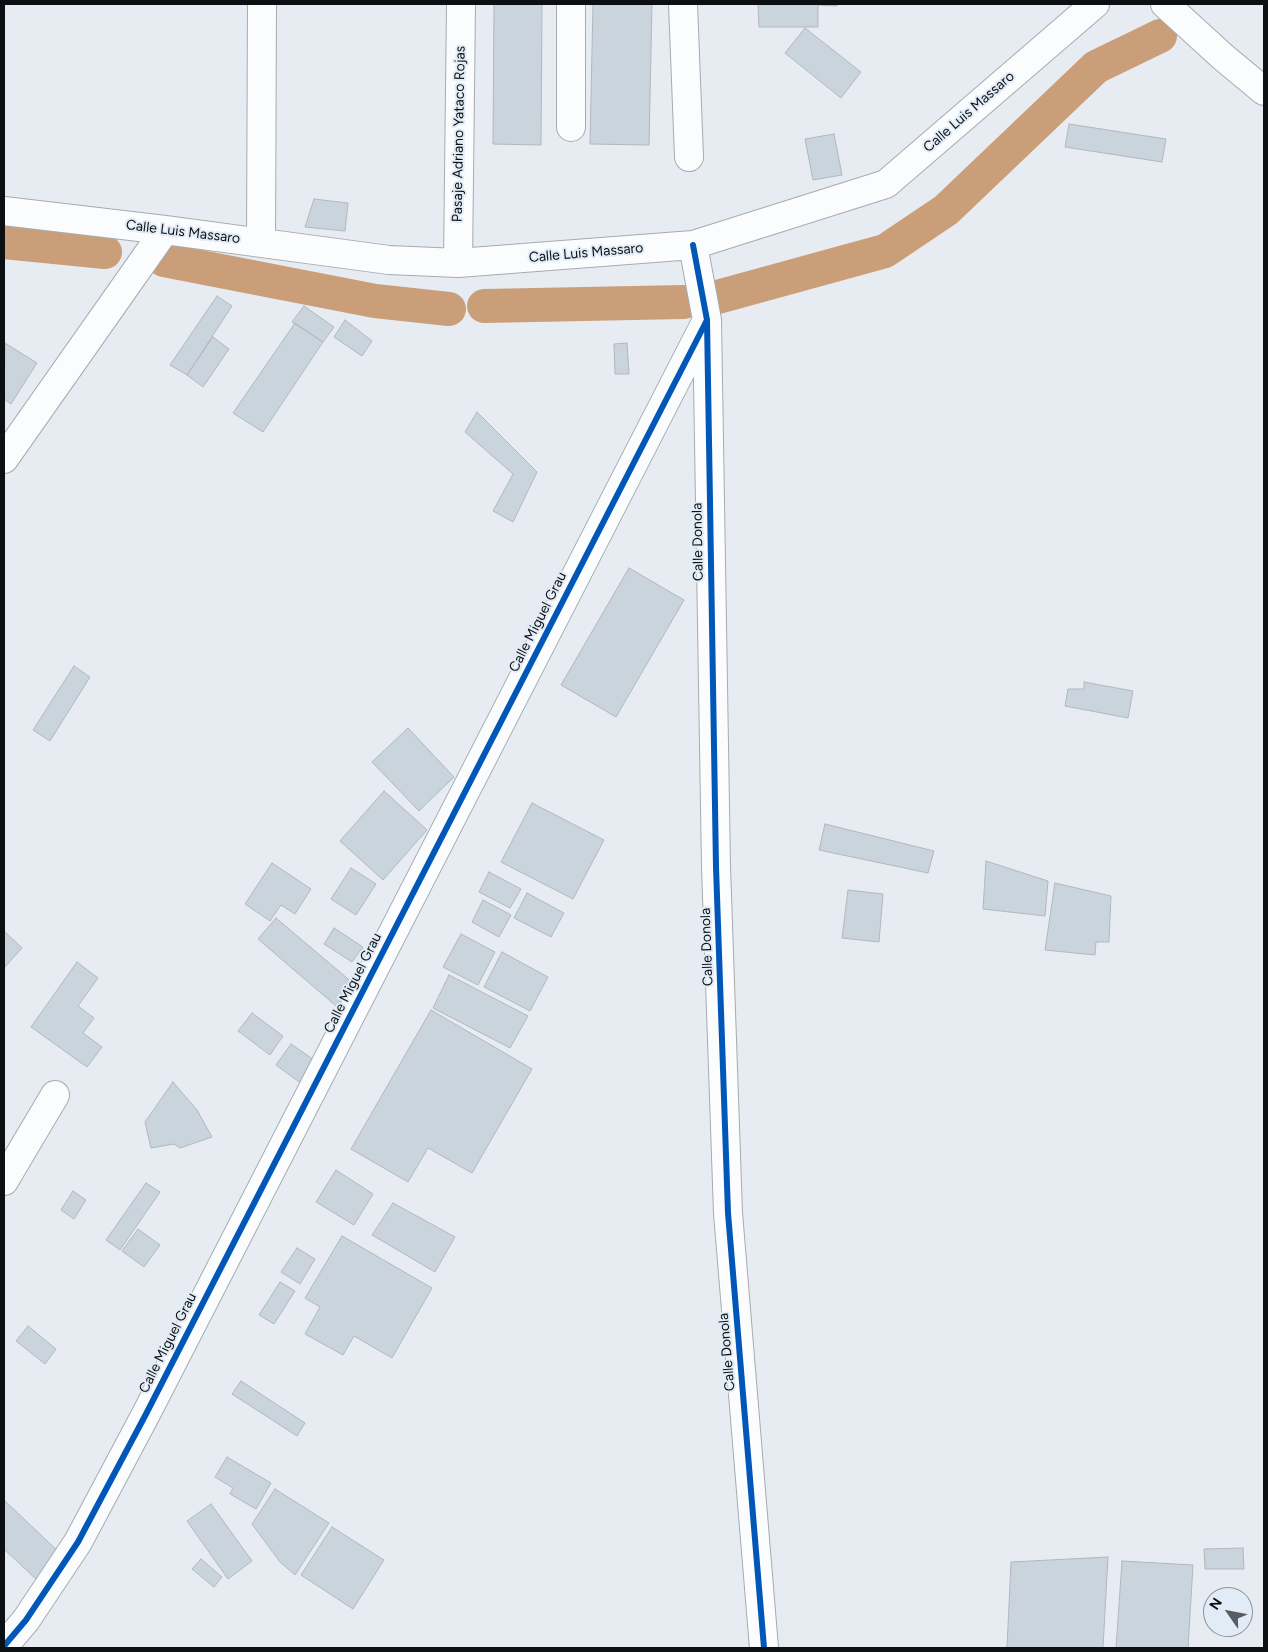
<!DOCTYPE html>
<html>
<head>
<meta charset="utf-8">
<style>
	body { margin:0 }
	#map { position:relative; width:1268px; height:1652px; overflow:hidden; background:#e7ecf2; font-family:Figtree,sans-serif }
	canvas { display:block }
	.frame { position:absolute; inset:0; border:5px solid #0d1013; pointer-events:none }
	.north { position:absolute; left:1203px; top:1587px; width:50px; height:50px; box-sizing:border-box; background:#e2ecf7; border:1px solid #8d949c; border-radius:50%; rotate:303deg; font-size:14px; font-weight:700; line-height:20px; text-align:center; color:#0d1013 }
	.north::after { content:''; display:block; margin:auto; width:18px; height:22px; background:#595d61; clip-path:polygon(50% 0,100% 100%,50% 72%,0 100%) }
</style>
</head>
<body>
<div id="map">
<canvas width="1268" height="1652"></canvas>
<div class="frame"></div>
<div class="north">N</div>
</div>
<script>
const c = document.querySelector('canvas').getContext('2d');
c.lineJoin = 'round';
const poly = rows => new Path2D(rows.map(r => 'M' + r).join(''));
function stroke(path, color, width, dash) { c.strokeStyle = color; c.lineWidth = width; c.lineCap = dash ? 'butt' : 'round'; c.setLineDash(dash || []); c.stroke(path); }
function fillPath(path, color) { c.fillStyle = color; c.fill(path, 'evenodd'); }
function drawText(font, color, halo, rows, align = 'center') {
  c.font = font + ' Figtree,sans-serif'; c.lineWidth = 4; c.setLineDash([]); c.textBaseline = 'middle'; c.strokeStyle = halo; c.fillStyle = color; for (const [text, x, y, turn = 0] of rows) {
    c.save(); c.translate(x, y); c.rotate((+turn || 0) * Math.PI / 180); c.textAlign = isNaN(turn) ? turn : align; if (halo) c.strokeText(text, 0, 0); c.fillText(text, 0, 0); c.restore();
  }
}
const canal = poly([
	[4,242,105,252],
	[164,260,375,301,449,309],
	[714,298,885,251,946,210,1096,67,1160,36],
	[484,306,684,302]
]);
const building = poly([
	[494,4,542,4,541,145,493,144,494,4],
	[593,4,652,4,649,145,590,144,593,4],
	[758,4,837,4,837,6,818,5,818,27,759,27,758,4],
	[805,28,861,72,841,98,785,53,805,28],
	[1069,124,1166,139,1162,162,1065,147,1069,124],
	[834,134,842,175,813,180,805,139,834,134],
	[314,199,348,203,345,231,305,227,314,199],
	[217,296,232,306,187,375,170,365,217,296],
	[304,306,334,327,323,342,292,322,304,306],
	[345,320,372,341,362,356,334,337,345,320],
	[295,323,323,342,263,432,233,413,295,323],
	[213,337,229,349,203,387,187,375,213,337],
	[5,343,37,363,11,404,4,399,5,343],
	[627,343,629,374,615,374,614,344,627,343],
	[477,412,537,472,513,522,493,511,513,474,465,432,477,412],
	[629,568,684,600,616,717,561,685,629,568],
	[74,666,90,677,50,741,33,730,74,666],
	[1084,682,1133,691,1128,718,1065,706,1068,689,1084,689,1084,682],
	[408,728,454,777,419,811,372,762,408,728],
	[384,791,427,830,383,880,340,841,384,791],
	[532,803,604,840,573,899,501,862,532,803],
	[825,824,934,851,928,873,819,850,825,824],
	[986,861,1048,881,1045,916,983,909,986,861],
	[272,863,311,889,295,914,281,905,270,921,245,904,272,863],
	[351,868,376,884,356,915,331,899,351,868],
	[489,872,521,889,510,908,479,892,489,872],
	[1055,883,1111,896,1109,942,1096,942,1095,955,1045,950,1055,883],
	[848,890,883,894,879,942,842,938,848,890],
	[527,893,564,913,551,937,514,918,527,893],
	[483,900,511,915,499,937,472,922,483,900],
	[276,918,354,984,336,1006,258,939,276,918],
	[334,928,363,947,352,962,324,944,334,928],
	[4,931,22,948,4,968,4,931],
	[461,934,495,952,478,985,443,967,461,934],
	[502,952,548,977,530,1011,484,987,502,952],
	[77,962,98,978,78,1006,94,1018,83,1033,102,1047,87,1067,31,1027,77,962],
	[449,975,528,1016,510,1048,433,1008,449,975],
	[431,1010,532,1069,472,1173,428,1148,408,1182,351,1149,431,1010],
	[252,1013,283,1036,270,1055,238,1031,252,1013],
	[291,1044,317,1062,302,1084,276,1065,291,1044],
	[173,1082,197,1110,212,1137,180,1148,174,1144,151,1148,145,1122,173,1082],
	[336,1170,373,1194,354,1225,316,1202,336,1170],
	[146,1183,160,1192,120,1250,106,1240,146,1183],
	[73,1191,86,1200,74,1219,61,1210,73,1191],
	[393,1203,455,1237,435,1272,372,1235,393,1203],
	[138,1229,160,1245,144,1267,122,1251,138,1229],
	[342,1236,432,1288,392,1358,354,1336,343,1355,305,1334,320,1307,305,1298,342,1236],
	[297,1248,315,1259,300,1284,281,1272,297,1248],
	[280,1282,295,1291,274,1324,259,1315,280,1282],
	[28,1326,56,1349,45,1364,16,1341,28,1326],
	[241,1381,305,1423,297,1436,232,1394,241,1381],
	[227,1457,271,1483,256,1509,230,1494,233,1488,215,1477,227,1457],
	[275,1489,329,1523,295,1575,280,1562,252,1524,275,1489],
	[4,1500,63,1556,39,1582,4,1549,4,1500],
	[211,1504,252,1561,228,1579,187,1521,211,1504],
	[332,1527,384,1560,353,1609,301,1575,332,1527],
	[1243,1548,1244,1569,1205,1569,1204,1549,1243,1548],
	[1108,1557,1103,1648,1007,1648,1011,1562,1108,1557],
	[201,1559,222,1577,214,1587,192,1569,201,1559],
	[1122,1561,1193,1565,1188,1648,1116,1648,1122,1561]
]);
const minor = poly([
	[571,4,571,127],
	[683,4,689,157],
	[1165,4,1223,57,1264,91],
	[4,211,165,230,389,260,458,263,693,245,886,184,1095,4],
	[261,242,262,4],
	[693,245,707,320,716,867,728,1213,764,1648],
	[458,263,461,4],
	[4,459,165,230],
	[4,1181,55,1095],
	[4,1646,26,1620,78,1542,146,1414,707,320]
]);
const cycleway = poly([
	[693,245,707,320,716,867,728,1213,764,1648],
	[4,1646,26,1620,78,1542,146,1414,707,320]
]);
const streetNames = [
	["Calle Luis Massaro",969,112,-41],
	["Pasaje Adriano Yataco Rojas",459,134,-89],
	["Calle Luis Massaro",183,232,7],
	["Calle Luis Massaro",586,253,-5],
	["Calle Donola",698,542,-91],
	["Calle Miguel Grau",538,622,-63],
	["Calle Donola",707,947,-92],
	["Calle Miguel Grau",353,983,-63],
	["Calle Miguel Grau",168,1343,-63],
	["Calle Donola",727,1352,-95]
];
stroke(canal, '#cb9e7a', 34);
fillPath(building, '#cad4dd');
stroke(building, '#b3b7bc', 1);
stroke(minor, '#a7abaf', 30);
stroke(minor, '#fbfcfd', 28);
stroke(cycleway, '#0057b8', 6);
drawText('14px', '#0d1013', '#e2ecf7', streetNames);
</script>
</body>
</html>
